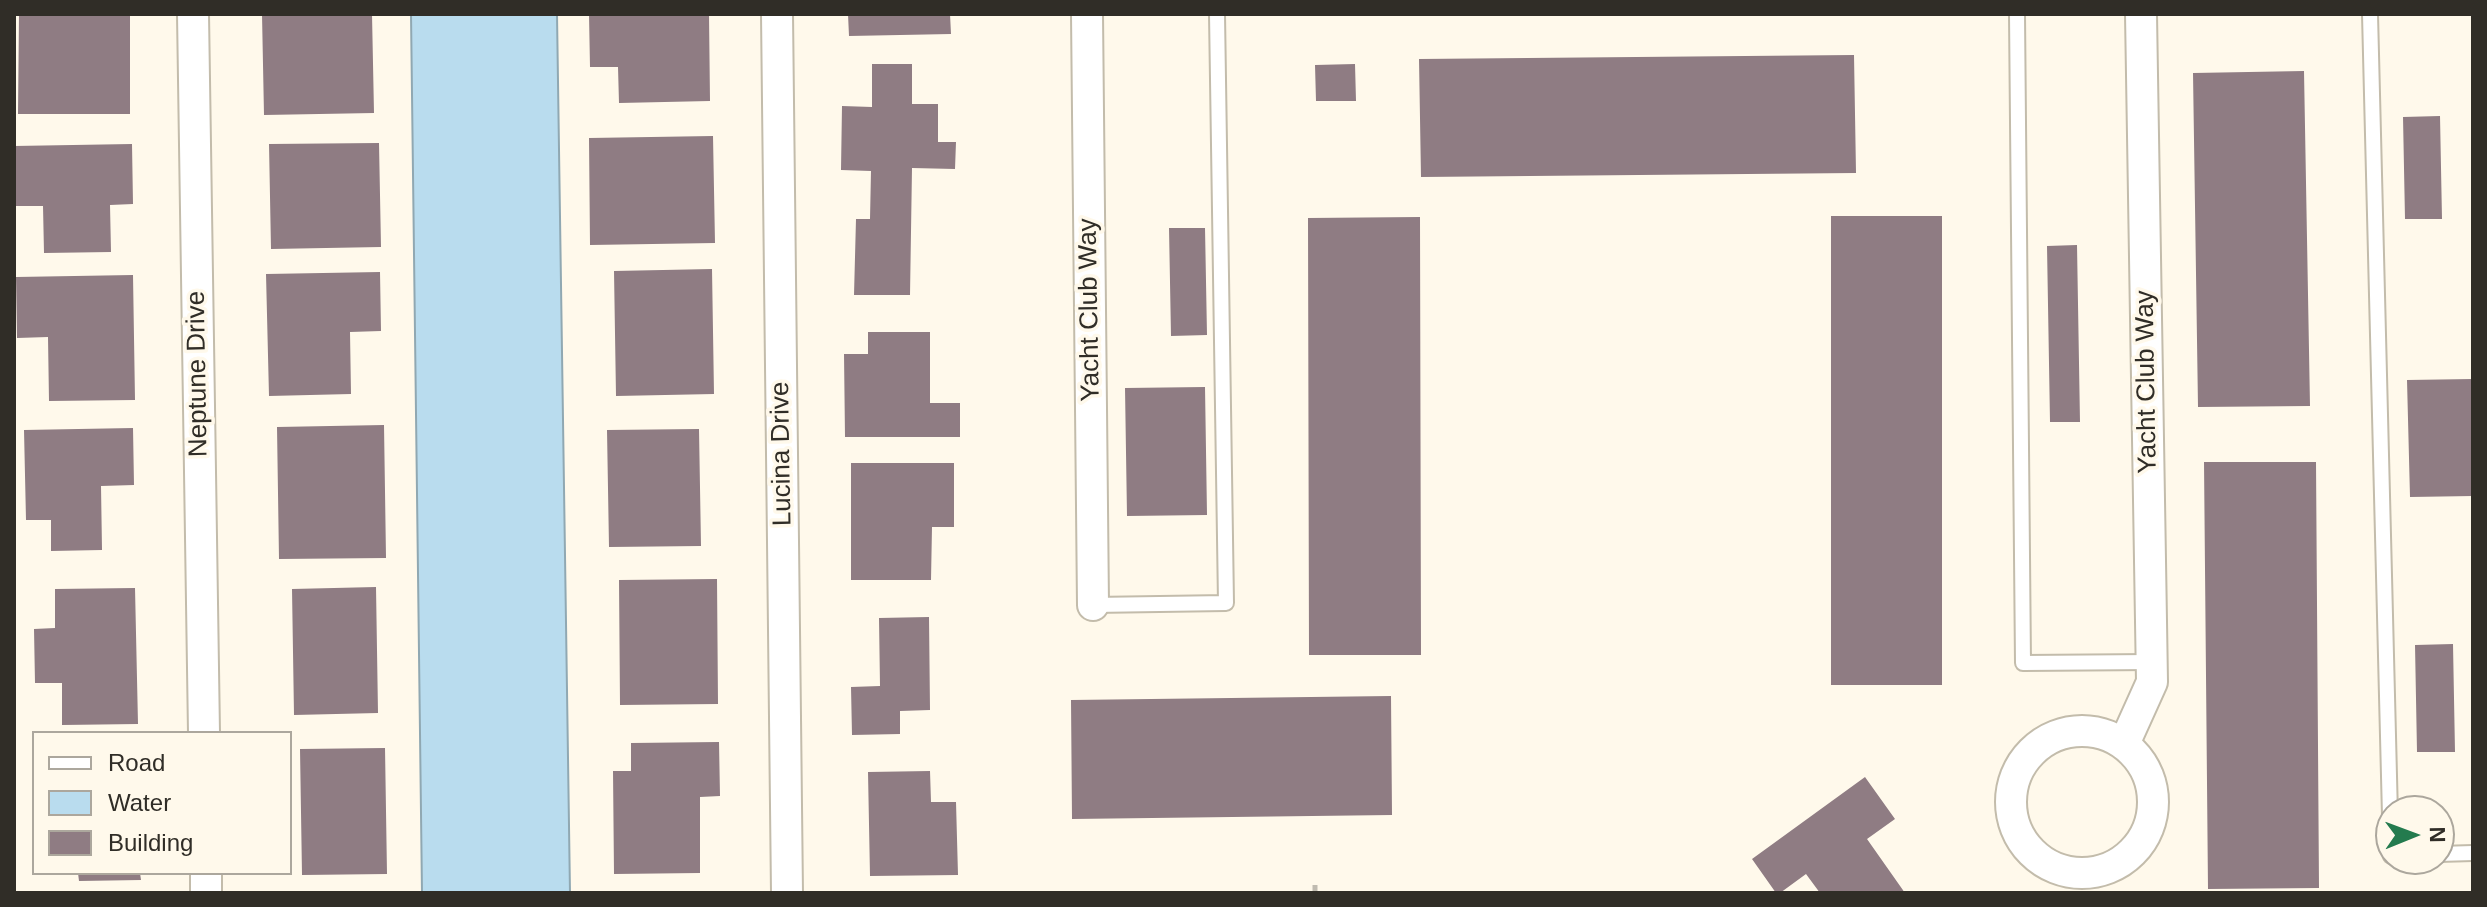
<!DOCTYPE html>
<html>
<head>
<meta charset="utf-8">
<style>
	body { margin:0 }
	#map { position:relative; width:2487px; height:907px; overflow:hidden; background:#fff9eb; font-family:Helvetica,sans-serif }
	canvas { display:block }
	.frame { position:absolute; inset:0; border:16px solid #302d27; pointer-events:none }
	.legend { position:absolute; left:32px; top:731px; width:260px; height:144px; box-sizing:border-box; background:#fff9eb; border:2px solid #aca79d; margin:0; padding:10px 14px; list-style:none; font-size:24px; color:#302d27 }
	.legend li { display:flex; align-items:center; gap:16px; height:40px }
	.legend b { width:40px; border:2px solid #aca79d }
	.north { position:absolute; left:2375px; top:795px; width:80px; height:80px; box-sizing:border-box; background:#fff9eb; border:2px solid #aca79d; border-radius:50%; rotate:89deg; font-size:22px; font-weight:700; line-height:32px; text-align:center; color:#302d27 }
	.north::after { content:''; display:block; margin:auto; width:28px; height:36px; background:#247b4e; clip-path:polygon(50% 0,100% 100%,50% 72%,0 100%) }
</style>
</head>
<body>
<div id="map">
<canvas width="2487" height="907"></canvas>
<div class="frame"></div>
<ul class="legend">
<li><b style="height:10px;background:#fff"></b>Road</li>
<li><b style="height:22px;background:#b9dcee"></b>Water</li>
<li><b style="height:22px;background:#8f7c83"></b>Building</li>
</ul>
<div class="north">N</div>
</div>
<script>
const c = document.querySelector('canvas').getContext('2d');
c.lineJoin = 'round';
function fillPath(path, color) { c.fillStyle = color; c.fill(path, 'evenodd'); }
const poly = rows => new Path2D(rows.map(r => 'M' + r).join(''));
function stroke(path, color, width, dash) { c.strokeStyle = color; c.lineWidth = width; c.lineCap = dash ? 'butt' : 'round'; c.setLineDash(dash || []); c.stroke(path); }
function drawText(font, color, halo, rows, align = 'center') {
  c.font = font + ' Helvetica,sans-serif'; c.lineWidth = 7; c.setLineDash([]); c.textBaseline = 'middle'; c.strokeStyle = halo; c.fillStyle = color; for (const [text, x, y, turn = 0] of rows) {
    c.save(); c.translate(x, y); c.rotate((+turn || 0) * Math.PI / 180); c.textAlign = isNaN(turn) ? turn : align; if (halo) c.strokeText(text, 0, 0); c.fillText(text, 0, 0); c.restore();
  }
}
const water = poly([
	[411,14,557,14,570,893,422,893,411,14]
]);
const building = poly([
	[19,14,130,14,130,114,18,114],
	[262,14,372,14,374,113,264,115],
	[589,14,709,14,710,101,619,103,618,67,590,67],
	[848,14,950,14,951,34,849,36],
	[1854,55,1856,173,1421,177,1419,59],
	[872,64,912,64,912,104,938,104,938,142,956,142,955,169,912,168,910,295,854,295,856,219,870,219,871,171,841,170,842,106,872,107],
	[1355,64,1356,101,1316,101,1315,65],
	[2304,71,2310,406,2198,407,2193,73],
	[2440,116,2442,219,2405,219,2403,117],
	[713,136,715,243,590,245,589,138],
	[379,143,381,247,271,249,269,144],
	[132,144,133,204,110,205,111,252,44,253,43,206,14,206,14,146],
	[1831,216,1942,216,1942,685,1831,685],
	[1420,217,1421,655,1309,655,1308,218],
	[1169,228,1205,228,1207,335,1171,336],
	[2077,245,2080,422,2050,422,2047,246],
	[712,269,714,394,616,396,614,271],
	[380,272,381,331,350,332,351,394,269,396,266,274],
	[133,275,135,400,49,401,48,337,17,338,16,277],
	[868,332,930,332,930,403,960,403,960,437,845,437,844,354,868,354],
	[2473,379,2473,496,2410,497,2407,380],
	[1205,387,1207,515,1127,516,1125,388],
	[384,425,386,558,279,559,277,427],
	[133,428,134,485,101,486,102,550,51,551,51,520,26,520,24,430],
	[699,429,701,546,609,547,607,430],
	[2204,462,2316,462,2319,888,2208,889],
	[851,463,954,463,954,527,932,527,931,580,851,580],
	[717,579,718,704,620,705,619,580],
	[376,587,378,713,294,715,292,589],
	[135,588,138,724,62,725,62,683,35,683,34,629,55,628,55,589],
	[929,617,930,710,900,711,900,734,852,735,851,687,880,686,879,618],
	[2453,644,2455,752,2417,752,2415,645],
	[1391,696,1392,815,1072,819,1071,700],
	[719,742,720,796,700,797,700,873,614,874,613,771,631,771,631,743],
	[385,748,387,874,302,875,300,749],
	[930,771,931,802,956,802,958,875,870,876,868,772],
	[1865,777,1895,819,1867,839,1905,893,1820,893,1806,874,1780,893,1776,893,1752,859],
	[78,873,140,873,141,880,79,881]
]);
const path = poly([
	[1315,885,1315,893]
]);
const lane = poly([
	[2017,14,2023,663,2152,662],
	[2370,14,2391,856],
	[1093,605,1226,603,1217,14],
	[2439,854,2473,853]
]);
const street = poly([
	[193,14,204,733],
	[777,14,787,893],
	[1087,14,1093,605],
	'2011 802a71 71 0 1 1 142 0a71 71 0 1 1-142 0Z',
	[2124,744,2152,682,2141,14],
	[206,873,206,893]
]);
const streetNames = [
	["Yacht Club Way",1090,310,-91],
	["Neptune Drive",198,374,-91],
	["Yacht Club Way",2147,382,-91],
	["Lucina Drive",782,454,-91]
];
fillPath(water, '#b9dcee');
stroke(water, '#90a8b2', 2);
fillPath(building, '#8f7c83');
stroke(lane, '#c3bcab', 18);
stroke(street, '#c3bcab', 34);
stroke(path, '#c0bbb0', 5, [8, 4]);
stroke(lane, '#fff', 14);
stroke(street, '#fff', 30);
drawText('26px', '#302d27', '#fff9eb', streetNames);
</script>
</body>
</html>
